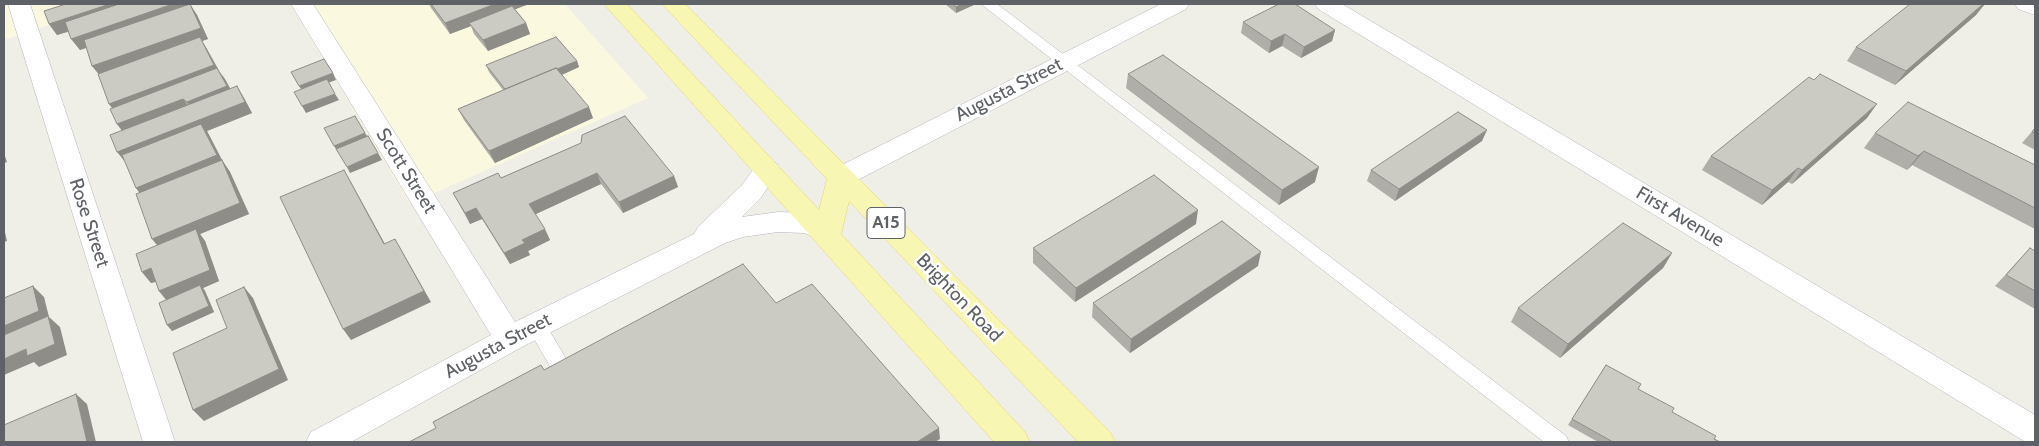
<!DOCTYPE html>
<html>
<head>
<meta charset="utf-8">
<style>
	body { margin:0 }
	#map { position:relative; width:2039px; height:446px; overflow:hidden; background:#efeee7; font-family:Cabin,sans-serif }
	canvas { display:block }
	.frame { position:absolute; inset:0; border:5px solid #5e6166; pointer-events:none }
</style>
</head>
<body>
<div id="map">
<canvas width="2039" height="446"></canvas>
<div class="frame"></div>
</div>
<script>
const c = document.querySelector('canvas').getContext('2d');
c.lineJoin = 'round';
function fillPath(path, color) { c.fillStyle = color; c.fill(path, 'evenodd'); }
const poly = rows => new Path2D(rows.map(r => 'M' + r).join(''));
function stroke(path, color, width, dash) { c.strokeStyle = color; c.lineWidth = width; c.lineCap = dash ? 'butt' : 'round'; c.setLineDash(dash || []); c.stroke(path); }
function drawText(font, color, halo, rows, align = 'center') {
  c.font = font + ' Cabin,sans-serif'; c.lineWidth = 5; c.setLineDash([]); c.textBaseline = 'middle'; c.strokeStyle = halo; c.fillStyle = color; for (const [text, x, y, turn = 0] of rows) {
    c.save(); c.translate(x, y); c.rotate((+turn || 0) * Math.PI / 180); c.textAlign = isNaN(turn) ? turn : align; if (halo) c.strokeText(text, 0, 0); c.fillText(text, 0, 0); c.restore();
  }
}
const commercial = poly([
	[4,4,112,4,4,40],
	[290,4,565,4,648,98,410,204]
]);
const lane = poly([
	[981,4,997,4,1566,436,1569,442,1544,442,981,4],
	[536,317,543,320,577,377,580,383,577,389,570,391,563,389,529,330,527,325,529,320,536,317]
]);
const street = poly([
	[8,4,30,4,175,442,143,442,8,4],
	[291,4,313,4,515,322,694,234,698,227,742,185,758,163,767,160,776,163,780,169,760,199,742,217,778,212,804,213,825,218,833,223,837,230,833,237,823,240,804,233,778,232,743,237,725,243,520,348,351,442,306,442,311,432,491,335,291,4],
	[1161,4,1189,4,1186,9,850,184,841,186,832,184,828,177,832,170,1161,4],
	[1315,4,1342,4,2035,415,2035,442,2024,441,1318,9,1315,4],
	[2015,4,2035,4,2035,15,2018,9,2015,4]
]);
const primary = poly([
	[604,4,627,4,819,210,827,179,662,4,685,4,1110,432,1115,442,1078,442,849,201,841,234,1025,432,1030,442,994,442,604,4]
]);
const wall = poly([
	[66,4,189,4,197,15,208,39,202,41,217,68,230,89,244,98,252,113,207,131,222,160,230,172,249,214,200,234,205,241,219,281,203,288,205,291,214,312,172,331,166,300,159,291,156,282,151,283,142,272,157,245,140,193,136,188,122,130,117,124,112,108,109,104,99,74,92,66,86,48,80,50,68,32,57,35,49,24],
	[429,4,529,4,515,9,526,23,530,34,488,51,474,34,471,26,450,34,431,8],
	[945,4,976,4,956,13],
	[1976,15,1895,85,1847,61,1856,47],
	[1243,22,1335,30,1332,41,1301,58,1282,46,1269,53,1241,33],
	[577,61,579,67,562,75,593,118,495,163,464,120,458,109,503,90,489,72,486,65],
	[1128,74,1315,182,1279,205,1126,88],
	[1867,118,1792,184,1788,182,1762,205,1702,170,1711,156],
	[2035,128,2035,150,2022,143],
	[1875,133,2035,165,2035,229,1912,165,1907,170,1864,148],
	[1482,141,1395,201,1367,181,1371,170],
	[581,143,674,176,678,187,623,213,601,184,535,214,550,240,528,251,530,255,510,264,482,219,470,224,453,193,501,178],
	[1196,224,1075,302,1033,263,1033,248],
	[2030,248,2035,251,2035,309,1995,286],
	[1672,253,1663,268,1560,358,1511,322,1518,308],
	[1258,266,1130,353,1092,317,1093,303],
	[1606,365,1638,389,1672,412,1720,442,1598,442,1568,425]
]);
const shadedWall = poly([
	[110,4,152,4,57,35,49,24],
	[173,4,189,4,191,7,190,4,197,15,208,39,202,41,207,49,222,76,118,115,109,104,101,77,92,66,193,11,80,50,71,39],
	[495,4,529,4,472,26,469,23,471,26,450,34,445,23],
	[962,4,976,4,956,13,956,7],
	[1983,4,1985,4,1976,15,1895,85,1906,71],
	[526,23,530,34,488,51,483,40],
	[1335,30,1332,41,1301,58,1304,47],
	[1285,34,1282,46,1269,53,1271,41],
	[577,61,579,67,509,98,506,91],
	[217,68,225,79,235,97,195,113,187,102],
	[333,73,336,80,303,92,299,86],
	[237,86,244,98,252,113,207,131,223,162,222,160,230,172,249,214,200,234,205,241,219,281,203,288,205,291,214,312,172,331,167,325,168,302,159,291,161,250,152,239,145,200,136,188,126,163,117,152],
	[335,94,339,100,306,113,302,106],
	[183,99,191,110,126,136,117,124],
	[1877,104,1867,118,1792,184,1802,170],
	[589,107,593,118,495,163,489,151],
	[1487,130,1482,141,1395,201,1399,189],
	[365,133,369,139,338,152,334,146],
	[1924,151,1912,165,1907,170,1918,156],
	[4,153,7,162,4,163],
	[378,153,382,160,350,173,347,167],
	[1319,167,1315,182,1279,205,1282,190],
	[1798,168,1788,182,1762,205,1772,190],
	[344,170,351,182,391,255,384,244],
	[597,173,601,184,534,215,529,204],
	[674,176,678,187,623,213,619,202],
	[476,208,482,219,470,224,465,213],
	[1198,210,1196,224,1075,302,1076,288],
	[4,228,7,241,4,242],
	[545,229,550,240,528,251,530,255,510,264,504,253,522,240],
	[395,239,431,302,351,340,343,329],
	[1261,252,1258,266,1130,353,1131,339],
	[1672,253,1663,268,1560,358,1568,344],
	[151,268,161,280,151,283,142,272],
	[33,286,44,297,49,317,60,327,67,355,39,367,34,362,4,375,4,359,26,349,55,344,4,342,4,326],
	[244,287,253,298,288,380,204,421,193,410],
	[76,394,87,404,96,442,87,442],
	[939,428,940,439,935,442,917,442]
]);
const building = poly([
	[66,4,110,4,49,24,44,11,66,4],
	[119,4,173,4,71,39,65,22,119,4],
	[190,4,201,28,92,66,84,40,190,4],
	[431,4,495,4,445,23,431,4],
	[953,4,962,4,956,7,953,4],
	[1279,4,1295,4,1335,30,1304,47,1285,34,1271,41,1243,22,1279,4],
	[1910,4,1983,4,1906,71,1856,47,1910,4],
	[512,6,526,23,483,40,469,23,512,6],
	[200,37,214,65,109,104,98,74,200,37],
	[556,37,577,61,557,69,556,68,505,89,486,65,556,37],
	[1163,55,1319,167,1282,190,1128,74,1163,55],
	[324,59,333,73,299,86,291,72,324,59],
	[217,68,227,86,187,102,183,99,117,124,110,109,217,68],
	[556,68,589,107,489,151,458,109,556,68],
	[1820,74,1877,104,1802,170,1798,168,1772,190,1711,156,1809,77,1814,80,1820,74],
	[327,79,335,94,302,106,294,92,327,79],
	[237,86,245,102,117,152,110,135,237,86],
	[1908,102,2035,165,2035,208,1924,151,1918,156,1875,133,1908,102],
	[1458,112,1487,130,1399,189,1371,170,1458,112],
	[355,116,365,133,334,146,324,128,355,116],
	[625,116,674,176,619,202,597,173,529,204,545,229,522,240,525,243,504,253,476,208,465,213,453,193,498,173,501,178,581,143,582,135,625,116],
	[201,124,217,155,136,188,122,155,201,124],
	[2035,128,2035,133,2032,132,2035,128],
	[368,136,378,153,347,167,336,149,368,136],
	[222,160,240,203,152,239,136,194,222,160],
	[344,170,384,244,395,239,424,291,343,329,280,197,344,170],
	[1154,175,1198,210,1076,288,1033,248,1154,175],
	[1222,221,1261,252,1131,339,1093,303,1222,221],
	[1623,223,1672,253,1568,344,1518,308,1623,223],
	[196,229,210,270,159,291,151,268,142,272,136,254,196,229],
	[2030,248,2035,251,2035,291,2006,275,2030,248],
	[743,264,776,303,812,284,939,428,917,442,409,442,436,428,433,422,541,365,544,370,743,264],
	[200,285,209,306,167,325,159,303,200,285],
	[33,286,39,311,4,326,4,298,33,286],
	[244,287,279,369,193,410,173,353,227,328,216,300,244,287],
	[48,316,55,344,27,356,26,349,4,359,4,335,48,316],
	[1606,365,1641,384,1638,389,1674,408,1672,412,1716,436,1714,439,1720,442,1613,442,1572,419,1606,365],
	[76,394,87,442,4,442,4,425,76,394]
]);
const shields = [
	[886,223,38]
];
const shieldNames = [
	["A15",886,223]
];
const streetNames = [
	["Augusta Street",1009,90,-27],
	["Scott Street",406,171,58],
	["First Avenue",1680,217,31],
	["Rose Street",89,223,72],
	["Brighton Road",959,298,46],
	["Augusta Street",498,346,-28]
];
fillPath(commercial, '#fbf8e0');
stroke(lane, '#b4b6ba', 1);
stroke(street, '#b4b6ba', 1);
stroke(primary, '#e6d369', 1);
fillPath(lane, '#fff');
fillPath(street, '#fff');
fillPath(primary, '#f8f6b3');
fillPath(wall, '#afaea8');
fillPath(shadedWall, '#8e8d88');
fillPath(building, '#cbcac3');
stroke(building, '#8e8d88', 1);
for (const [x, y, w] of shields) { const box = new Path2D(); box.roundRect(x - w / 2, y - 15.5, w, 31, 4); c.fillStyle = '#fff'; c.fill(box); stroke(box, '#5e6166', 1); }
drawText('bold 18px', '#5e6166', null, shieldNames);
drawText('19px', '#5e6166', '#fff', streetNames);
</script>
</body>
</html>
